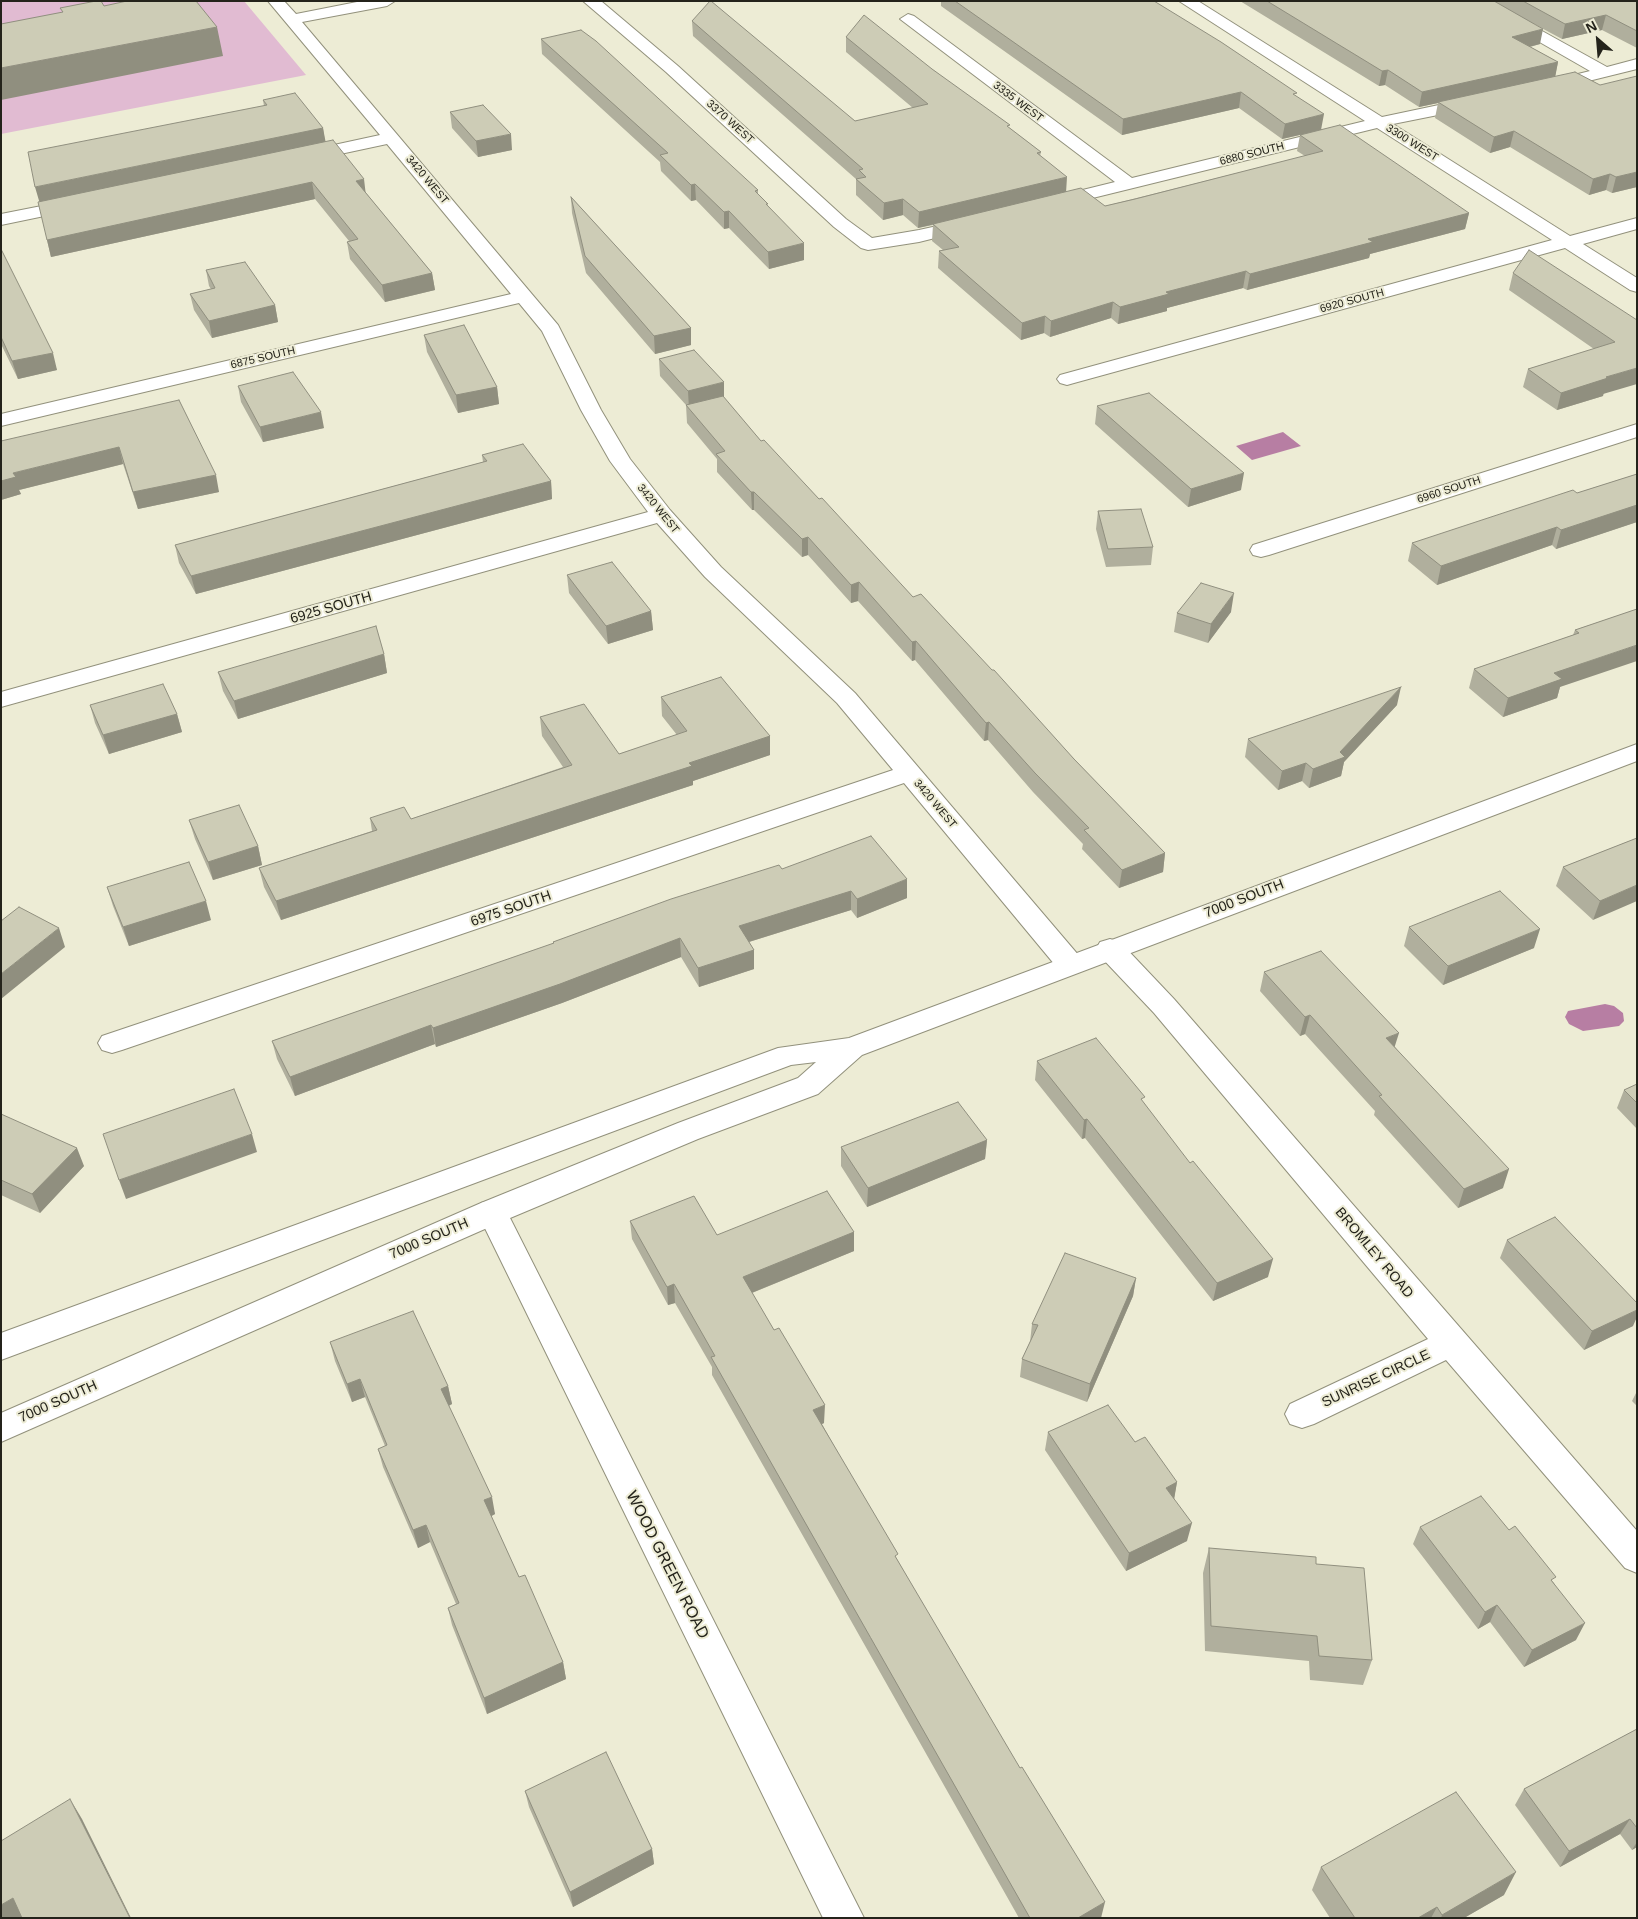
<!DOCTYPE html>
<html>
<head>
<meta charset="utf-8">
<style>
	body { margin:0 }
	#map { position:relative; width:1638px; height:1919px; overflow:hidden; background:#edecd5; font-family:Helvetica,sans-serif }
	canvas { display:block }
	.frame { position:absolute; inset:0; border:2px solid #24231b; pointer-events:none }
	.north { position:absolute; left:1573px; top:15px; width:50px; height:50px; -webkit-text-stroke:4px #edecd5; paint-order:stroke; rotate:333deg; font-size:14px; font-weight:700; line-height:20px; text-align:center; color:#24231b }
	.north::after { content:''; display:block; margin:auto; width:18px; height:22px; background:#24231b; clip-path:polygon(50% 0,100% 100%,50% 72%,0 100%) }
</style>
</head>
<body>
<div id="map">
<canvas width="1638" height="1919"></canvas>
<div class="frame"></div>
<div class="north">N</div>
</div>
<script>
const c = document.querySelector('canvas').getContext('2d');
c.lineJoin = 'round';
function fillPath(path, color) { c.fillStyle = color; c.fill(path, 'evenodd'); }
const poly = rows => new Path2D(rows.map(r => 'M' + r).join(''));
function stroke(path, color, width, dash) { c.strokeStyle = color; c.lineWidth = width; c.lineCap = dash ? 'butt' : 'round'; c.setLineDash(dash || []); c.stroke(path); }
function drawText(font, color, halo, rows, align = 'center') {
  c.font = font + ' Helvetica,sans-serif'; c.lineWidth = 4; c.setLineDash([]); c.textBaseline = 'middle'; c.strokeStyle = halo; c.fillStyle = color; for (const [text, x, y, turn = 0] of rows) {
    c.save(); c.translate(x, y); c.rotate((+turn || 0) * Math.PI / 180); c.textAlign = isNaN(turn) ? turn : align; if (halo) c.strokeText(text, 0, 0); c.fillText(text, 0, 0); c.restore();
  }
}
const green = poly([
	[1,1,244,1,306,75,1,134]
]);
const water = poly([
	[1283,432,1301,446,1252,460,1236,446],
	[1605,1004,1614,1006,1623,1013,1624,1021,1619,1026,1583,1031,1569,1024,1565,1017,1568,1011]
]);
const street = poly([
	[268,1,284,1,296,14,362,1,395,1,387,6,302,22,558,325,601,410,630,459,670,510,721,567,855,693,1080,957,1084,964,1080,971,1070,974,1060,971,904,783,122,1050,112,1053,102,1050,98,1043,102,1036,893,770,837,703,705,577,657,523,1,707,1,692,648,512,610,461,581,410,542,331,519,303,1,426,1,414,511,294,387,144,303,162,297,161,294,157,297,153,380,135,268,1],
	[583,1,601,1,678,66,846,219,872,238,919,230,969,219,975,220,978,224,975,228,919,242,868,250,861,248,834,227,666,72,583,1],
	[1179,1,1198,1,1382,117,1472,98,1478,99,1480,103,1478,107,1393,124,1570,236,1637,218,1637,229,1583,244,1637,278,1637,292,1630,290,1565,248,1074,383,1067,385,1060,383,1057,379,1060,375,1552,240,1377,128,1052,208,1046,207,1043,203,1046,199,1115,182,900,19,908,14,914,16,1132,178,1365,121,1179,1],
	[1468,1,1488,1,1607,67,1637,59,1637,69,1548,91,1542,89,1540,86,1542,83,1590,71,1468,1],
	[77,199,83,200,86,204,83,208,1,225,1,214,77,199],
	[1637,424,1637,437,1269,555,1261,557,1253,555,1250,550,1253,545,1637,424],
	[1110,939,1120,942,1174,999,1637,1531,1637,1573,1625,1568,1446,1360,1314,1424,1302,1428,1290,1424,1285,1414,1290,1404,1428,1339,1154,1013,1100,956,1096,949,1100,942,1110,939],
	[492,1200,503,1203,507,1212,864,1918,823,1918,477,1212,481,1203,492,1200]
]);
const secondary = poly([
	[1637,744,1637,761,862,1055,818,1094,698,1139,503,1221,1,1442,1,1413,481,1203,678,1123,798,1078,816,1062,791,1065,1,1360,1,1333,778,1048,849,1038,1637,744]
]);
const wall = poly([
	[941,1,1154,1,1296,96,1321,129,1469,213,1465,229,1370,254,1369,258,1247,290,1243,288,1167,308,1167,311,1118,324,1111,318,1050,337,1044,333,1021,340,938,268,939,251,943,250,932,241,933,225,918,228,903,215,883,220,856,195,856,179,693,36,692,21,855,121,913,108,846,52,846,37,932,69,1041,152,1040,156,1066,192,1105,206,1305,156,1297,151,1300,135,1282,139,1239,108,1122,135,941,6],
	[1240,1,1637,1,1637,48,1602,30,1562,39,1534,24,1540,44,1530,47,1558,62,1555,76,1637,187,1612,193,1606,190,1589,195,1510,147,1490,153,1435,118,1438,103,1419,107,1385,85,1379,86],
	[541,39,758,190,758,194,768,207,804,260,769,269,729,228,724,229,696,200,691,201,661,171,660,162,542,54],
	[263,100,323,128,325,142,366,193,432,273,435,290,385,302,350,259,347,242,349,241,315,199,51,257,47,240,264,106],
	[450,112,512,150,478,157,452,128],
	[571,197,691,328,691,345,655,354,586,273,572,213],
	[1,249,57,370,18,379,1,344],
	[206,270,275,305,278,322,212,338,194,310,190,294,211,289,209,286],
	[1513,273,1637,320,1603,396,1557,410,1523,387,1528,369,1594,349,1509,290],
	[424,335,497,387,499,404,458,413,427,352],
	[659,359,724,398,761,441,819,499,913,597,1074,759,1165,853,1163,872,1119,888,1082,849,1083,844,1033,792,988,740,984,741,915,660,912,661,858,601,851,603,808,555,802,557,754,510,752,510,717,472,717,459,687,423,686,405,660,376],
	[238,386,324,428,263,442,241,402],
	[179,400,219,492,138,509,123,464,19,490,21,494,1,500],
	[1097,406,1241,490,1188,507,1095,424],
	[482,455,551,481,552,499,196,594,179,563,175,545,483,462],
	[1637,474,1637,522,1556,549,1552,545,1437,585,1408,561,1412,543,1577,493],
	[1098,511,1153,547,1151,565,1106,567,1096,529],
	[567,575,651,611,653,630,608,644,569,593],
	[1637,609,1560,687,1557,698,1503,717,1469,688,1474,669,1573,635,1575,630],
	[1231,612,1208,643,1174,632,1177,613],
	[384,654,387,673,238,719,223,691,218,672],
	[661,697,770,736,770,755,693,781,693,785,281,920,264,887,259,868,372,831,370,818,411,819,563,767,542,736,540,717,619,754,677,735,662,716],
	[90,705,177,714,182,732,109,754,95,723],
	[1397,705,1344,762,1341,776,1309,788,1302,781,1278,790,1245,757,1248,739],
	[189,820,258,846,262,865,213,880,195,839],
	[1637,838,1593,920,1556,886,1563,867],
	[782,869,907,898,857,918,851,910,749,942,754,950,754,969,699,987,681,957,562,1003,436,1047,435,1044,295,1096,277,1059,272,1041,554,944,553,942],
	[107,887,211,920,129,946,113,906],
	[1409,927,1534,948,1443,985,1404,946],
	[1264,972,1395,1047,1503,1188,1458,1208,1374,1115,1375,1111,1305,1034,1300,1036,1260,991],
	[1037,1061,1144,1103,1268,1277,1213,1301,1085,1138,1082,1139,1035,1080],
	[1637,1084,1637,1129,1617,1108,1624,1090],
	[1,1114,84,1166,40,1213,1,1195],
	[987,1140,985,1159,867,1207,841,1166,841,1147],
	[630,1221,717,1235,854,1232,854,1251,752,1293,824,1423,822,1424,898,1561,1102,1918,1019,1918,712,1375,712,1367,675,1303,668,1305,632,1239],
	[1507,1240,1633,1326,1584,1350,1500,1258],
	[1136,1278,1133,1296,1087,1402,1020,1377,1022,1359,1030,1342,1032,1324],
	[330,1342,448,1386,452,1404,449,1406,495,1514,491,1516,519,1577,563,1662,566,1679,487,1714,452,1625,448,1608,456,1604,430,1542,418,1548,383,1467,378,1449,385,1446,365,1397,352,1402,335,1361],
	[1637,1391,1637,1406,1632,1401],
	[1048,1432,1135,1442,1177,1482,1174,1498,1187,1541,1126,1571,1045,1450],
	[1420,1527,1509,1530,1554,1583,1576,1640,1524,1667,1490,1622,1478,1629,1413,1544],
	[1209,1548,1372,1660,1363,1685,1310,1680,1309,1661,1205,1651,1203,1573],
	[1637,1729,1637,1847,1632,1850,1620,1834,1560,1867,1515,1805,1524,1789],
	[525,1791,652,1849,654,1864,573,1907,529,1807],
	[1321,1867,1504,1895,1464,1918,1330,1918,1312,1890]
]);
const shadedWall = poly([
	[1606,15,1602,30,1562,39,1565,24],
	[217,27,223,56,1,100,1,68],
	[1543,29,1540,44,1509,52,1512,37],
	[1558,62,1555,78,1438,102,1438,103,1419,107,1422,92],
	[1388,70,1385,85,1379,86,1382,71],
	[1241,92,1239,108,1122,135,1123,119],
	[1324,114,1321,130,1282,139,1285,124],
	[323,128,326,144,40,204,35,187],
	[1514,131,1510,147,1490,153,1494,137],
	[511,134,512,150,478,157,476,141],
	[1637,172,1637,187,1612,193,1616,177],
	[1610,174,1606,190,1589,195,1593,179],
	[1067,177,1066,193,918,228,919,212],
	[364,179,366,196,356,181],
	[312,182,315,199,51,257,47,240],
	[695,184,696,200,691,201,691,185],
	[903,199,903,215,883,220,884,203],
	[729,211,729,228,724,229,724,212],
	[1469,213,1465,229,1370,254,1369,258,1247,290,1250,274,1368,239],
	[804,243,804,260,769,269,768,252],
	[1246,271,1243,288,1167,308,1167,311,1118,324,1120,307,1166,292],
	[432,273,435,290,385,302,382,285],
	[1113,302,1111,318,1050,337,1051,321],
	[275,305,278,322,212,338,209,321],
	[1045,316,1044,333,1021,340,1022,323],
	[691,328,691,345,655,354,654,336],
	[53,353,57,370,18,379,12,361],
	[1637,368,1637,384,1603,394,1603,396,1557,410,1561,393,1606,377],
	[724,382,724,400,689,409,688,391],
	[497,387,499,404,458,413,456,395],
	[321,412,324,428,263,442,260,427],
	[119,447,123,464,19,490,21,494,1,500,1,481,13,473],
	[1244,473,1241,490,1188,507,1191,489],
	[216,475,219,492,138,509,133,492],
	[551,481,552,499,196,594,191,576],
	[751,492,754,492,754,510,752,510],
	[1637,505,1637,522,1556,549,1561,530],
	[1557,527,1552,545,1437,585,1441,566],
	[808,537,808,555,802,557,802,539],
	[859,582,858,601,851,603,851,585],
	[1234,593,1231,612,1208,643,1211,624],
	[651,611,653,630,608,644,606,626],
	[916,641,915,660,912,661,912,642],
	[1637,645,1637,661,1560,687,1557,698,1503,717,1508,698,1554,673],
	[384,654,387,673,238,719,234,701],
	[1401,687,1397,705,1344,762,1341,776,1309,788,1313,769,1340,752],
	[177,714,182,732,109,754,103,735],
	[989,722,988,740,984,741,986,723],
	[770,736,770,755,693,781,693,785,281,920,276,901],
	[1306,763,1302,781,1278,790,1282,771],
	[258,846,262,865,213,880,208,862],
	[1165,853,1163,872,1119,888,1122,870],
	[907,879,907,898,857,918,857,899],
	[1637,885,1637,901,1593,920,1600,901],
	[851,891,851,910,739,945,739,926],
	[206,901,211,920,129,946,123,927],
	[59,928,65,947,1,999,1,974],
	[1540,929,1534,948,1443,985,1448,966],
	[680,938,681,957,562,1003,436,1047,433,1028],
	[754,950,754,969,699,987,698,968],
	[1310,1015,1305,1034,1300,1036,1305,1017],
	[431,1025,435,1044,295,1096,290,1077],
	[1399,1033,1393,1052,1386,1038],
	[1087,1119,1085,1138,1082,1139,1084,1120],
	[252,1134,257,1152,126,1199,119,1180],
	[987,1140,985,1159,867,1207,868,1188],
	[77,1148,84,1166,40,1213,32,1194],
	[1509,1169,1503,1188,1458,1208,1464,1189],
	[854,1232,854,1251,744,1296,743,1277],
	[1273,1259,1268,1277,1213,1301,1217,1283],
	[1136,1278,1133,1296,1087,1402,1090,1384],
	[674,1284,675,1303,668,1305,667,1287],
	[1637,1310,1637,1317,1633,1326,1584,1350,1592,1331],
	[360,1379,365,1397,352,1402,347,1384],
	[448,1386,452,1404,445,1407,441,1389],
	[825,1405,824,1423,813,1428,813,1410],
	[1177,1482,1174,1500,1166,1488],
	[492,1497,495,1514,488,1518,484,1500],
	[1192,1523,1187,1541,1126,1571,1129,1553],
	[426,1525,430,1542,418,1548,413,1530],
	[1497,1605,1490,1622,1478,1629,1485,1612],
	[1585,1623,1576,1640,1524,1667,1532,1650],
	[563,1662,566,1679,487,1714,484,1698],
	[70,1799,82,1819,131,1918,130,1918],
	[1630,1819,1620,1834,1560,1867,1569,1851],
	[1637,1842,1637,1847,1632,1850],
	[652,1849,654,1864,573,1907,570,1892],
	[1516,1872,1504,1895,1464,1918,1441,1918,1442,1915],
	[13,1898,24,1918,1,1918,1,1905],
	[1105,1902,1101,1918,1078,1918],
	[1437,1907,1431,1918,1418,1918]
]);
const building = poly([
	[96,1,101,1,104,6,127,1,196,1,217,27,1,68,1,24,63,12,60,8,96,1],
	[710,1,711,1,855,121,928,104,846,37,864,15,932,69,1010,125,1007,126,1041,152,1037,153,1067,177,919,212,903,199,884,203,856,179,866,177,859,170,863,169,692,21,710,1],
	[955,1,1154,1,1221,42,1297,93,1293,94,1324,114,1285,124,1241,92,1123,119,955,1],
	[1267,1,1494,1,1543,29,1512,37,1558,62,1422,92,1388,70,1382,71,1267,1],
	[1523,1,1637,1,1637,31,1606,15,1565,24,1523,1],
	[581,30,596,41,758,190,755,191,768,204,766,204,804,243,768,252,729,211,724,212,695,184,691,185,660,155,668,153,541,39,581,30],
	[1575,72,1600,85,1637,76,1637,172,1616,177,1610,174,1593,179,1514,131,1494,137,1438,102,1575,72],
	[295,93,323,128,35,187,28,152,267,105,263,100,295,93],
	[483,105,511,134,476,141,450,112,483,105],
	[1340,125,1469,213,1368,239,1373,242,1250,274,1246,271,1166,292,1169,294,1120,307,1113,302,1051,321,1045,316,1022,323,939,251,959,247,933,224,1081,188,1105,206,1135,199,1323,151,1300,135,1340,125],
	[333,140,364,179,356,181,432,273,382,285,347,242,358,239,312,182,47,240,38,202,333,140],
	[571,197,691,328,654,336,585,256,571,197],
	[1,249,53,353,12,361,1,337,1,249],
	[1529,250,1637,320,1637,368,1606,377,1608,378,1561,393,1528,369,1615,342,1513,273,1529,250],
	[245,262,275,305,209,321,190,294,215,288,206,270,245,262],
	[464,325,497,387,456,395,424,335,464,325],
	[694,350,724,382,688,391,659,359,694,350],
	[293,372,321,412,260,427,238,386,293,372],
	[1149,393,1244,473,1191,489,1097,406,1149,393],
	[723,396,761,441,764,440,819,499,822,498,913,597,921,594,992,670,994,670,1074,759,1165,853,1122,870,1084,830,1089,828,1035,773,989,722,986,723,916,641,912,642,859,582,851,585,808,537,802,539,754,492,751,492,716,454,725,451,686,405,723,396],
	[179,400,216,475,133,492,119,447,13,473,16,477,1,481,1,441,179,400],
	[523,444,551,481,191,576,175,545,487,461,482,455,523,444],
	[1637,474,1637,505,1561,530,1557,527,1441,566,1412,543,1573,490,1577,493,1637,474],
	[1141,509,1153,547,1108,549,1098,511,1141,509],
	[612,562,651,611,606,626,567,575,612,562],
	[1201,583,1234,593,1211,624,1177,613,1201,583],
	[1637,609,1637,645,1554,673,1562,679,1508,698,1474,669,1579,633,1575,630,1637,609],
	[376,626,384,654,234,701,218,672,376,626],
	[721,677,770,736,689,763,692,766,276,901,259,868,377,830,370,818,404,807,411,819,572,765,540,717,584,704,619,754,687,731,661,697,721,677],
	[163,684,177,714,103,735,90,705,163,684],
	[1401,687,1340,752,1345,757,1313,769,1306,763,1282,771,1248,739,1401,687],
	[239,805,258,846,208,862,189,820,239,805],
	[871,836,907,879,857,899,851,891,739,926,754,950,698,968,680,938,560,984,433,1028,431,1025,290,1077,272,1041,554,943,553,942,671,899,779,865,782,869,871,836],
	[1637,838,1637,885,1600,901,1563,867,1637,838],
	[189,862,206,901,123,927,107,887,189,862],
	[1500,891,1540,929,1448,966,1409,927,1500,891],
	[19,907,59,928,1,974,1,921,19,907],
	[1321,951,1399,1033,1386,1038,1509,1169,1464,1189,1379,1096,1382,1095,1310,1015,1305,1017,1264,972,1321,951],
	[1096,1038,1145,1097,1141,1099,1190,1163,1193,1161,1273,1259,1217,1283,1087,1119,1084,1120,1037,1061,1096,1038],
	[1637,1084,1637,1103,1624,1090,1637,1084],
	[234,1089,252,1134,119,1180,103,1134,234,1089],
	[958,1102,987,1140,868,1188,841,1147,958,1102],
	[1,1114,77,1148,32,1194,1,1180,1,1114],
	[827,1191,854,1232,743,1277,774,1330,779,1328,825,1405,813,1410,898,1554,895,1556,1020,1768,1022,1767,1105,1902,1078,1918,1030,1918,711,1357,715,1356,674,1284,667,1287,630,1221,694,1196,717,1235,827,1191],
	[1555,1217,1637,1303,1637,1310,1592,1331,1507,1240,1555,1217],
	[1065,1253,1136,1278,1090,1384,1022,1359,1038,1325,1032,1324,1065,1253],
	[413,1311,448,1386,441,1389,492,1497,484,1500,519,1577,525,1575,563,1662,484,1698,448,1608,459,1603,426,1525,413,1530,378,1449,387,1445,360,1379,347,1384,330,1342,413,1311],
	[1108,1405,1135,1442,1145,1437,1177,1482,1166,1488,1192,1523,1129,1553,1048,1432,1108,1405],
	[1481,1496,1509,1530,1515,1526,1556,1577,1551,1580,1585,1623,1532,1650,1497,1605,1485,1612,1420,1527,1481,1496],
	[1209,1548,1316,1557,1316,1564,1364,1568,1372,1660,1319,1656,1317,1636,1211,1626,1209,1548],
	[1637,1729,1637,1828,1630,1819,1569,1851,1524,1789,1637,1729],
	[606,1752,652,1849,570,1892,525,1791,606,1752],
	[1456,1792,1516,1872,1442,1915,1437,1907,1418,1918,1355,1918,1321,1867,1456,1792],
	[70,1799,130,1918,22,1918,13,1898,1,1905,1,1841,70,1799]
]);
const farStreetnames = [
	["3335 WEST",1018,102,37],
	["3370 WEST",730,122,42],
	["3300 WEST",1412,143,32],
	["6880 SOUTH",1252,154,-14],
	["3420 WEST",427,180,50],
	["6920 SOUTH",1352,301,-15],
	["6875 SOUTH",263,358,-13],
	["6960 SOUTH",1449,490,-18],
	["3420 WEST",658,509,51],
	["3420 WEST",935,804,50]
];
const streetNames = [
	["6925 SOUTH",331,608,-16],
	["7000 SOUTH",1244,899,-21],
	["6975 SOUTH",511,909,-19],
	["7000 SOUTH",429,1239,-23],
	["BROMLEY ROAD",1374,1253,50],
	["SUNRISE CIRCLE",1376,1379,-25],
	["7000 SOUTH",58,1402,-24]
];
const nearStreetnames = [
	["WOOD GREEN ROAD",667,1565,63]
];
fillPath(green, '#e1bbd2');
fillPath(water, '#b77ea3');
stroke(street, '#92917c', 2);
stroke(secondary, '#92917c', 2);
fillPath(street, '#fff');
fillPath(secondary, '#fff');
fillPath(wall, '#b0af9d');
fillPath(shadedWall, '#908f7f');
fillPath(building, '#cdccb6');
stroke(building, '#908f7f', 1);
drawText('11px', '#24231b', '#edecd5', farStreetnames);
drawText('14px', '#24231b', '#edecd5', streetNames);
drawText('16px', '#24231b', '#edecd5', nearStreetnames);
</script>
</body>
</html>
